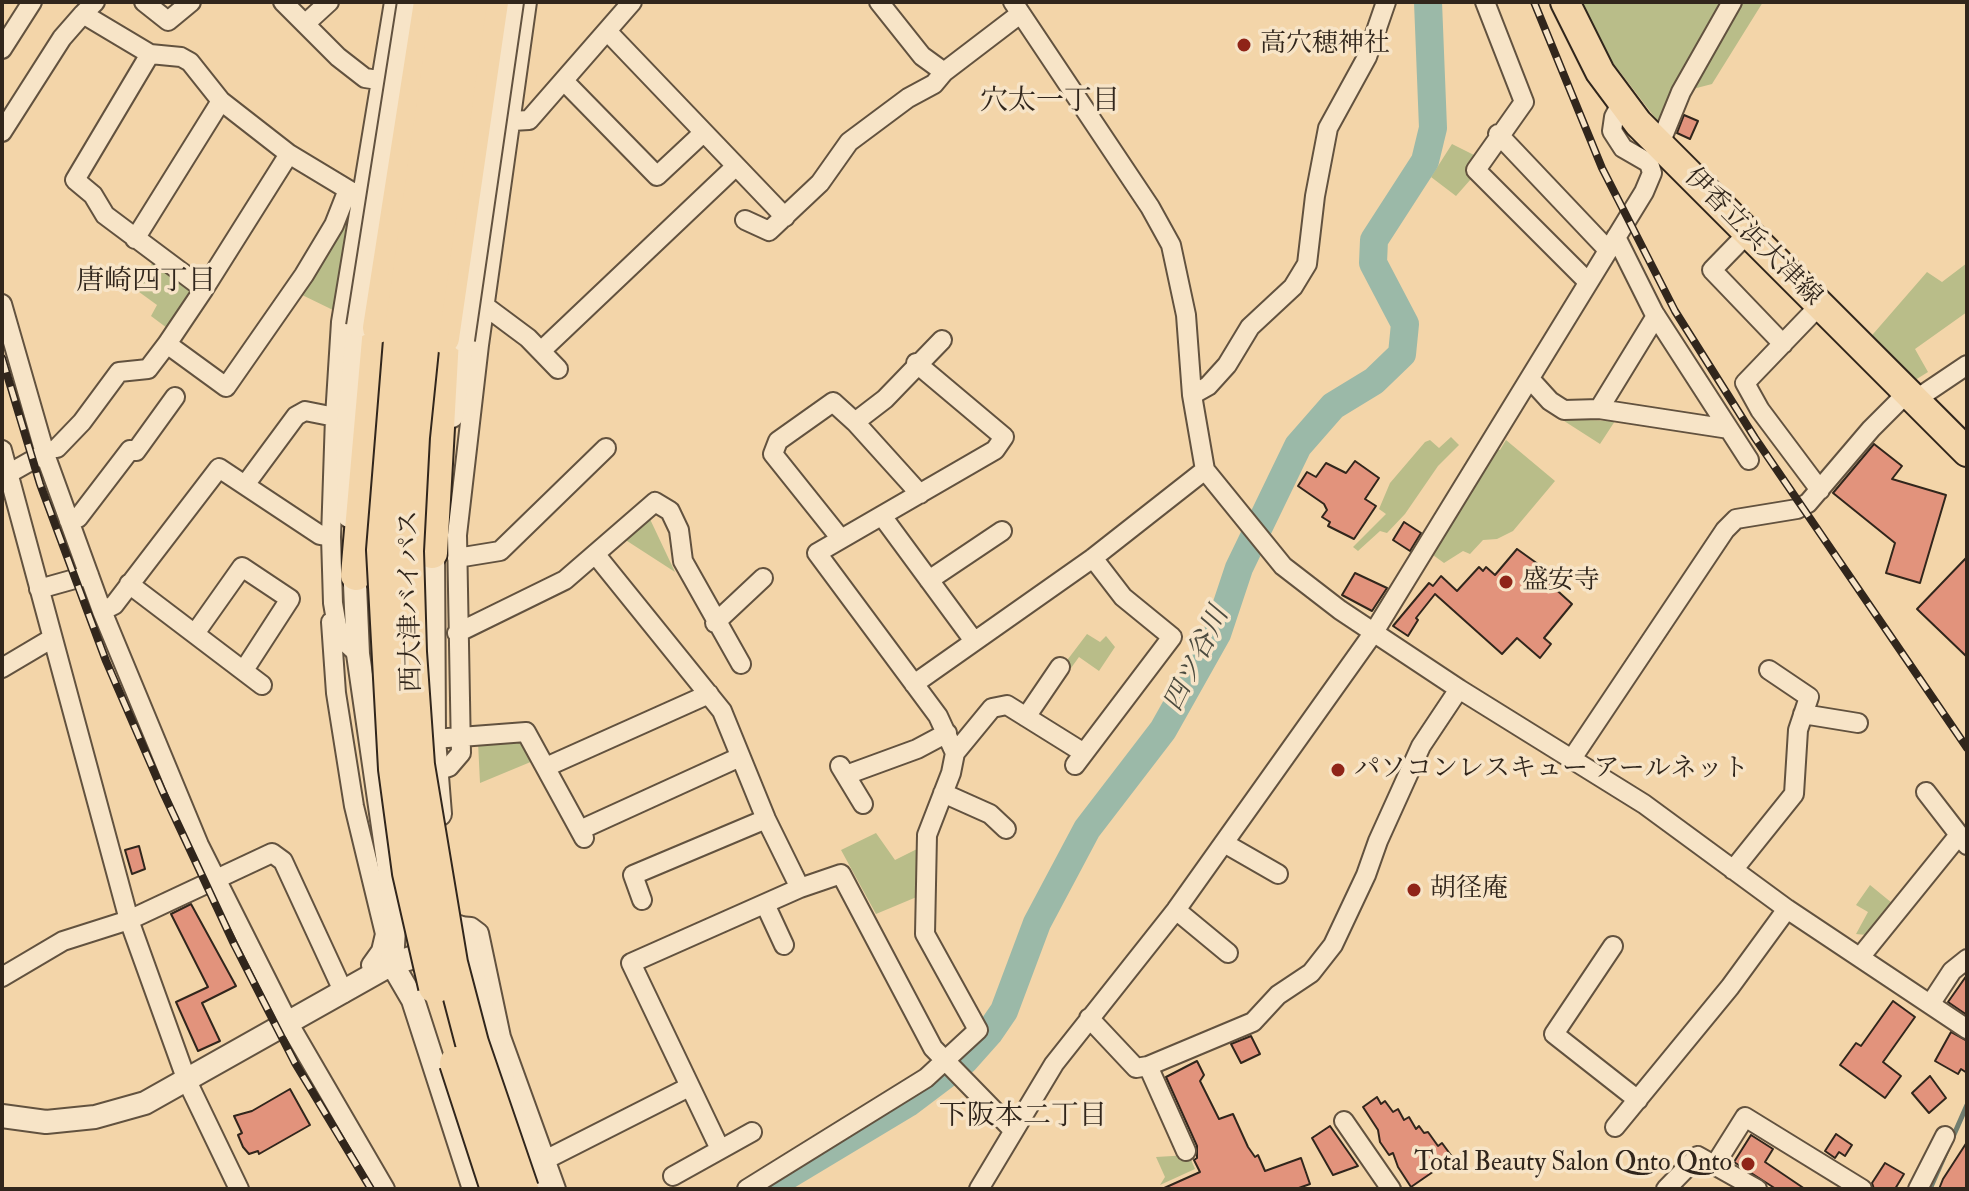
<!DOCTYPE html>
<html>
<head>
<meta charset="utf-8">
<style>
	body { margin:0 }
	#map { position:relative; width:1969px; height:1191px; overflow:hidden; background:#f3d5a9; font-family:"IM FELL Double Pica",serif }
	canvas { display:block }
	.frame { position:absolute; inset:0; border:4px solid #31261c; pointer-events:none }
</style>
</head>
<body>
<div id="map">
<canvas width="1969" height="1191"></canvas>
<div class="frame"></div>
</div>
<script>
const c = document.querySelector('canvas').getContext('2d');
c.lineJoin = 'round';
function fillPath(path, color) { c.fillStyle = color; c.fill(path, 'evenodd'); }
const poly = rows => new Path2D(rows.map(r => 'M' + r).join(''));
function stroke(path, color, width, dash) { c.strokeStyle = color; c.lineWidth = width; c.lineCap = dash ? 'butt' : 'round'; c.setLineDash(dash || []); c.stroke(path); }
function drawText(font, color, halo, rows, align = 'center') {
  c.font = font + ' "IM FELL Double Pica","Noto Serif JP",serif'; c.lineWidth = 7; c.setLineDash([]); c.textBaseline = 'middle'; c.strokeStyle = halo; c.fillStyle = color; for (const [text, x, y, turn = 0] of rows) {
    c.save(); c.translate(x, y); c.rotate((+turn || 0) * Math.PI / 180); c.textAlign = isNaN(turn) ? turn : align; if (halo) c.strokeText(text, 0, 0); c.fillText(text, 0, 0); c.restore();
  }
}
const green = poly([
	[1578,2,1724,2,1659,123,1604,51],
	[1737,2,1763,2,1712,84,1689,90],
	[1452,144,1478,157,1466,174,1471,179,1456,196,1431,177],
	[350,203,333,310,298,293],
	[153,262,193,289,167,328,151,316,157,305,135,289],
	[1967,263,1967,312,1915,349,1928,372,1912,382,1867,341,1927,272,1942,282],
	[1561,419,1615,421,1600,444],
	[1451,437,1459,445,1438,466,1405,514,1387,533,1380,531,1358,551,1353,547,1386,514,1379,509,1390,483,1425,442,1430,440,1439,448],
	[1506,440,1555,481,1513,531,1497,539,1483,540,1470,554,1463,551,1444,563,1433,555,1496,448,1500,450],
	[649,517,675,572,624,539],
	[1087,634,1100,642,1106,636,1115,647,1099,671,1079,657,1071,668,1065,663],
	[523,736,533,761,480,783,478,742],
	[876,833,895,860,917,849,919,896,876,914,841,850],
	[1870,885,1892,903,1866,935,1856,934,1868,912,1856,905],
	[1189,1155,1195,1169,1160,1185,1165,1177,1156,1157]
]);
const stream = poly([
	[1930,1189,1967,1105]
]);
const river = poly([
	[765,1189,908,1103,965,1060,989,1033,1004,1011,1037,923,1087,829,1163,730,1217,634,1239,568,1298,446,1333,406,1374,381,1402,354,1405,324,1373,263,1374,240,1425,161,1433,128,1428,2]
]);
const building = poly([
	[1684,115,1698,121,1690,139,1677,133,1684,115],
	[1874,444,1902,466,1892,479,1946,495,1920,583,1886,573,1895,543,1833,493,1874,444],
	[1355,461,1379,478,1365,499,1376,506,1354,539,1328,526,1330,522,1322,517,1327,510,1324,504,1298,486,1307,472,1316,477,1326,463,1346,473,1355,461],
	[1404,522,1421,533,1410,551,1393,540,1404,522],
	[1517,549,1556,577,1550,584,1572,604,1544,638,1551,644,1540,658,1517,638,1502,654,1435,594,1416,618,1418,620,1408,636,1393,626,1429,583,1433,586,1441,576,1457,591,1479,567,1483,571,1486,567,1495,575,1517,549],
	[1967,557,1967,657,1917,609,1967,557],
	[1355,573,1387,588,1372,611,1342,595,1355,573],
	[139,846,145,869,132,874,125,850,139,846],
	[191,904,236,986,202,1003,220,1041,198,1051,176,1002,208,987,171,914,191,904],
	[1967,975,1967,1015,1948,1002,1967,975],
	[1893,1001,1915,1017,1883,1062,1901,1076,1885,1098,1840,1065,1856,1043,1861,1046,1893,1001],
	[1951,1032,1967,1041,1967,1073,1961,1069,1958,1074,1935,1061,1951,1032],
	[1251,1036,1260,1054,1241,1063,1231,1044,1251,1036],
	[1197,1061,1204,1075,1200,1081,1219,1119,1233,1114,1248,1147,1255,1157,1258,1155,1265,1171,1301,1158,1310,1184,1296,1189,1162,1189,1200,1172,1194,1160,1197,1158,1197,1146,1166,1077,1197,1061],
	[1930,1076,1946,1098,1929,1113,1912,1093,1930,1076],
	[290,1089,310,1125,259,1154,258,1151,249,1154,243,1147,238,1135,242,1133,234,1116,252,1111,290,1089],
	[1377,1097,1381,1104,1385,1101,1393,1112,1398,1109,1404,1120,1409,1117,1416,1129,1419,1126,1424,1133,1428,1132,1438,1146,1442,1143,1453,1158,1411,1187,1398,1167,1393,1153,1389,1155,1380,1142,1378,1130,1363,1107,1377,1097],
	[1330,1126,1358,1166,1333,1175,1312,1138,1330,1126],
	[1836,1134,1852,1145,1845,1156,1839,1152,1835,1158,1825,1151,1836,1134],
	[1751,1135,1773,1149,1765,1162,1805,1189,1776,1189,1734,1162,1751,1135],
	[1967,1142,1967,1189,1939,1189,1943,1179,1967,1142],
	[1885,1163,1904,1174,1895,1189,1874,1189,1872,1183,1885,1163]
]);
const minor = poly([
	[95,2,83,14,150,54,181,57,190,62,221,101,135,239],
	[144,2,168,21,191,2],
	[283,2,338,57,365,78,378,80],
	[879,2,922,56,944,72,1020,14],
	[1013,2,1150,207,1171,245,1186,315,1192,395,1205,470,1283,566,1340,610,1459,689,1644,804,1787,909,1967,1029],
	[1485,2,1524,102,1476,170,1587,281],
	[305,24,329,2],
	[607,31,785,217],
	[2,49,32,2],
	[150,54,75,180,93,195,105,215,204,289,167,344,226,387,304,275,334,225,347,192],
	[564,81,657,176,703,133],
	[512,121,529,120,632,2],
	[2,132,62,38,83,14],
	[1498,134,1608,250],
	[1659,146,1681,92,1732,2],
	[289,154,357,195],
	[745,220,769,231,820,183,849,142,908,98,934,84,944,72],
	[1746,235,1712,270,1783,344],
	[1616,237,1654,313,1749,460],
	[204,289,289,154,221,101],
	[2,304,46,457,102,611,199,845,289,1024,385,1189],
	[485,306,528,338,558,369],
	[1819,306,1745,383,1760,410,1820,490],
	[541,351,735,167],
	[1530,379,1550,401,1564,410,1599,409,1729,429],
	[1192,395,1208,386,1227,365,1250,327,1293,287,1307,264,1315,196,1328,128,1367,57,1386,2],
	[1915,400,1967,365],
	[1599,409,1656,316],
	[855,422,885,399,942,340],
	[57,448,82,422,119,372,148,369,167,344],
	[2,450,129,920,187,1081,239,1189],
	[8,474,45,453],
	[245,485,296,416,305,411,335,417],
	[882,516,974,641],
	[69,521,78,518,130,450,136,451,175,397],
	[841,539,773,454,778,441,833,402,855,422,920,494],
	[596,555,722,711,766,819,800,888],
	[457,558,500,551,606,448],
	[929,580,1002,531],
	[129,584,262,685],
	[39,589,89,575],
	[102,611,114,605,219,468,320,535,331,537],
	[331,622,336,693,354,806,385,934,381,951,371,965,375,975],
	[715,623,763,578],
	[196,632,242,567,290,599,244,670],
	[457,633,565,580,655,502,670,511,679,530,683,561,741,664],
	[358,654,345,642,337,626,333,603,331,537,335,417,341,322,394,2],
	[2,668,51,639],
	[914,684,1093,558,1205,470],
	[1803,714,1858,723],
	[1026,717,1060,667],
	[434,739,526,732,584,838],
	[955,753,992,708,1007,705,1084,753],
	[1571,760,1725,530,1736,519,1797,509,1808,503,1871,429,1907,393],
	[1075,765,1172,637,1123,597,1093,558],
	[840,766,863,804],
	[546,767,709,694],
	[436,771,449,767,461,753,457,535,479,345,527,2],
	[846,775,917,749,947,733],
	[1926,792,1967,845],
	[943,793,990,814,1006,829],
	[580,830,740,757],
	[1224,843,1278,874],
	[1733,870,1794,794,1798,730,1809,697,1769,670],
	[642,900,633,875,766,819],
	[765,904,784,945],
	[1176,910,1228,953],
	[459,926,471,927,479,933,501,1037,556,1189],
	[1613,946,1554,1034,1638,1100],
	[1861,956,1959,835],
	[2,977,63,941,129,920,272,853,283,861,344,993],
	[1931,1003,1952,971,1967,959],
	[1089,1018,1136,1068,1148,1066,1253,1022,1278,995,1311,973,1333,945,1366,875,1378,841,1421,746,1459,689],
	[1148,1066,1186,1151],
	[1344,1121,1391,1189],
	[1615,1127,1730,987,1787,909],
	[720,1149,631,963,800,888,841,874,933,1048,1013,1130],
	[545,1160,689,1087],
	[1716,1163,1745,1117,1862,1189],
	[673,1176,752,1132],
	[747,1189,926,1078,978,1030,925,934,927,835,951,773,955,753,938,716,817,553,995,450,1004,437,916,363],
	[979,1189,1054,1064,1176,910,1374,632,1644,192,1652,173,1649,163,1623,148,1612,131,1614,117,1622,102],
	[1666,1189,1698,1156,1757,1189],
	[1918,1189,1945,1136]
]);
const tertiary = poly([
	[452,416,463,340],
	[349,516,347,437,358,326],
	[433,541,434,739,440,814],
	[354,562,358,654,395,910,392,964,413,1000,474,1189],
	[459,927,517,1129,540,1189],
	[2,1116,46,1122,95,1117,145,1103,392,964,439,949]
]);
const primary = poly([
	[1565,2,1600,72,1638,123,1967,452]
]);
const trunk = poly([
	[432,553,444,338],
	[356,575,378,328]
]);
const rail = poly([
	[1534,2,1602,168,1675,311,1755,438,1967,748],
	[2,358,40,484,106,661,162,790,234,944,295,1063,371,1189]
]);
const tertiaryBridge = poly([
	[358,326,409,2],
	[463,340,512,2]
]);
const trunkBridge = poly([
	[378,328,429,2],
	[444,338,493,2]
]);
const motorwayBridge = poly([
	[471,2,424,330,413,437,407,551,410,652,418,765,451,963,472,1043,522,1189],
	[435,987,409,873,395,769,383,550,401,328,447,2],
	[456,1063,497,1189]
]);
const markers = [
	[1244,45,8,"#8f2418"],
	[1506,582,8,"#8f2418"],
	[1338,770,8,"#8f2418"],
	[1414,890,8,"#8f2418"],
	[1748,1164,8,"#8f2418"]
];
const poiNames = [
	["高穴穂神社",1260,45],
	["盛安寺",1522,582],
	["パソコンレスキュー アールネット",1354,770],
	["胡径庵",1430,890],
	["Total Beauty Salon Qnto Qnto",1732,1164,"right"]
];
const streetNames = [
	["伊香立浜大津線",1752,238,45],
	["西大津バイパス",412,601,-91]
];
const neighbourhoodNames = [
	["穴太一丁目",1050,103],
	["唐崎四丁目",146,283],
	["下阪本二丁目",1023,1118]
];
const waterNames = [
	["四ツ谷川",1198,660,-64]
];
fillPath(green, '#b9bd89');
stroke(stream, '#717e70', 5);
stroke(river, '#9bb9a8', 28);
fillPath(building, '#e2937c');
stroke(building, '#31261c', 2);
stroke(minor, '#62523f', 22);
stroke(tertiary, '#62523f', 26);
stroke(primary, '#31261c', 32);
stroke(trunk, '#31261c', 34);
stroke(minor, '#f7e4c7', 18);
stroke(tertiary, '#f7e4c7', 22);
stroke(primary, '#f3d5a9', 28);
stroke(trunk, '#f3d5a9', 30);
stroke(rail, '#31261c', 8);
stroke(rail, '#f7e4c7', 5, [15]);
stroke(tertiaryBridge, '#62523f', 26, []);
stroke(trunkBridge, '#31261c', 34, []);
stroke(motorwayBridge, '#31261c', 36, []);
stroke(tertiaryBridge, '#f7e4c7', 22);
stroke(trunkBridge, '#f3d5a9', 30);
stroke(motorwayBridge, '#f3d5a9', 32);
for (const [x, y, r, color] of markers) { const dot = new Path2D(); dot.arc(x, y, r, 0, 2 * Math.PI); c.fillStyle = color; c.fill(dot); stroke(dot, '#f7e4c7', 3); }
drawText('26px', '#31261c', '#f7e4c7', poiNames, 'left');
drawText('26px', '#31261c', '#f7e4c7', streetNames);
drawText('28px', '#31261c', '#f7e4c7', neighbourhoodNames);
drawText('italic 28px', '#4c4b3f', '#f7e4c7', waterNames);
</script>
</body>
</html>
